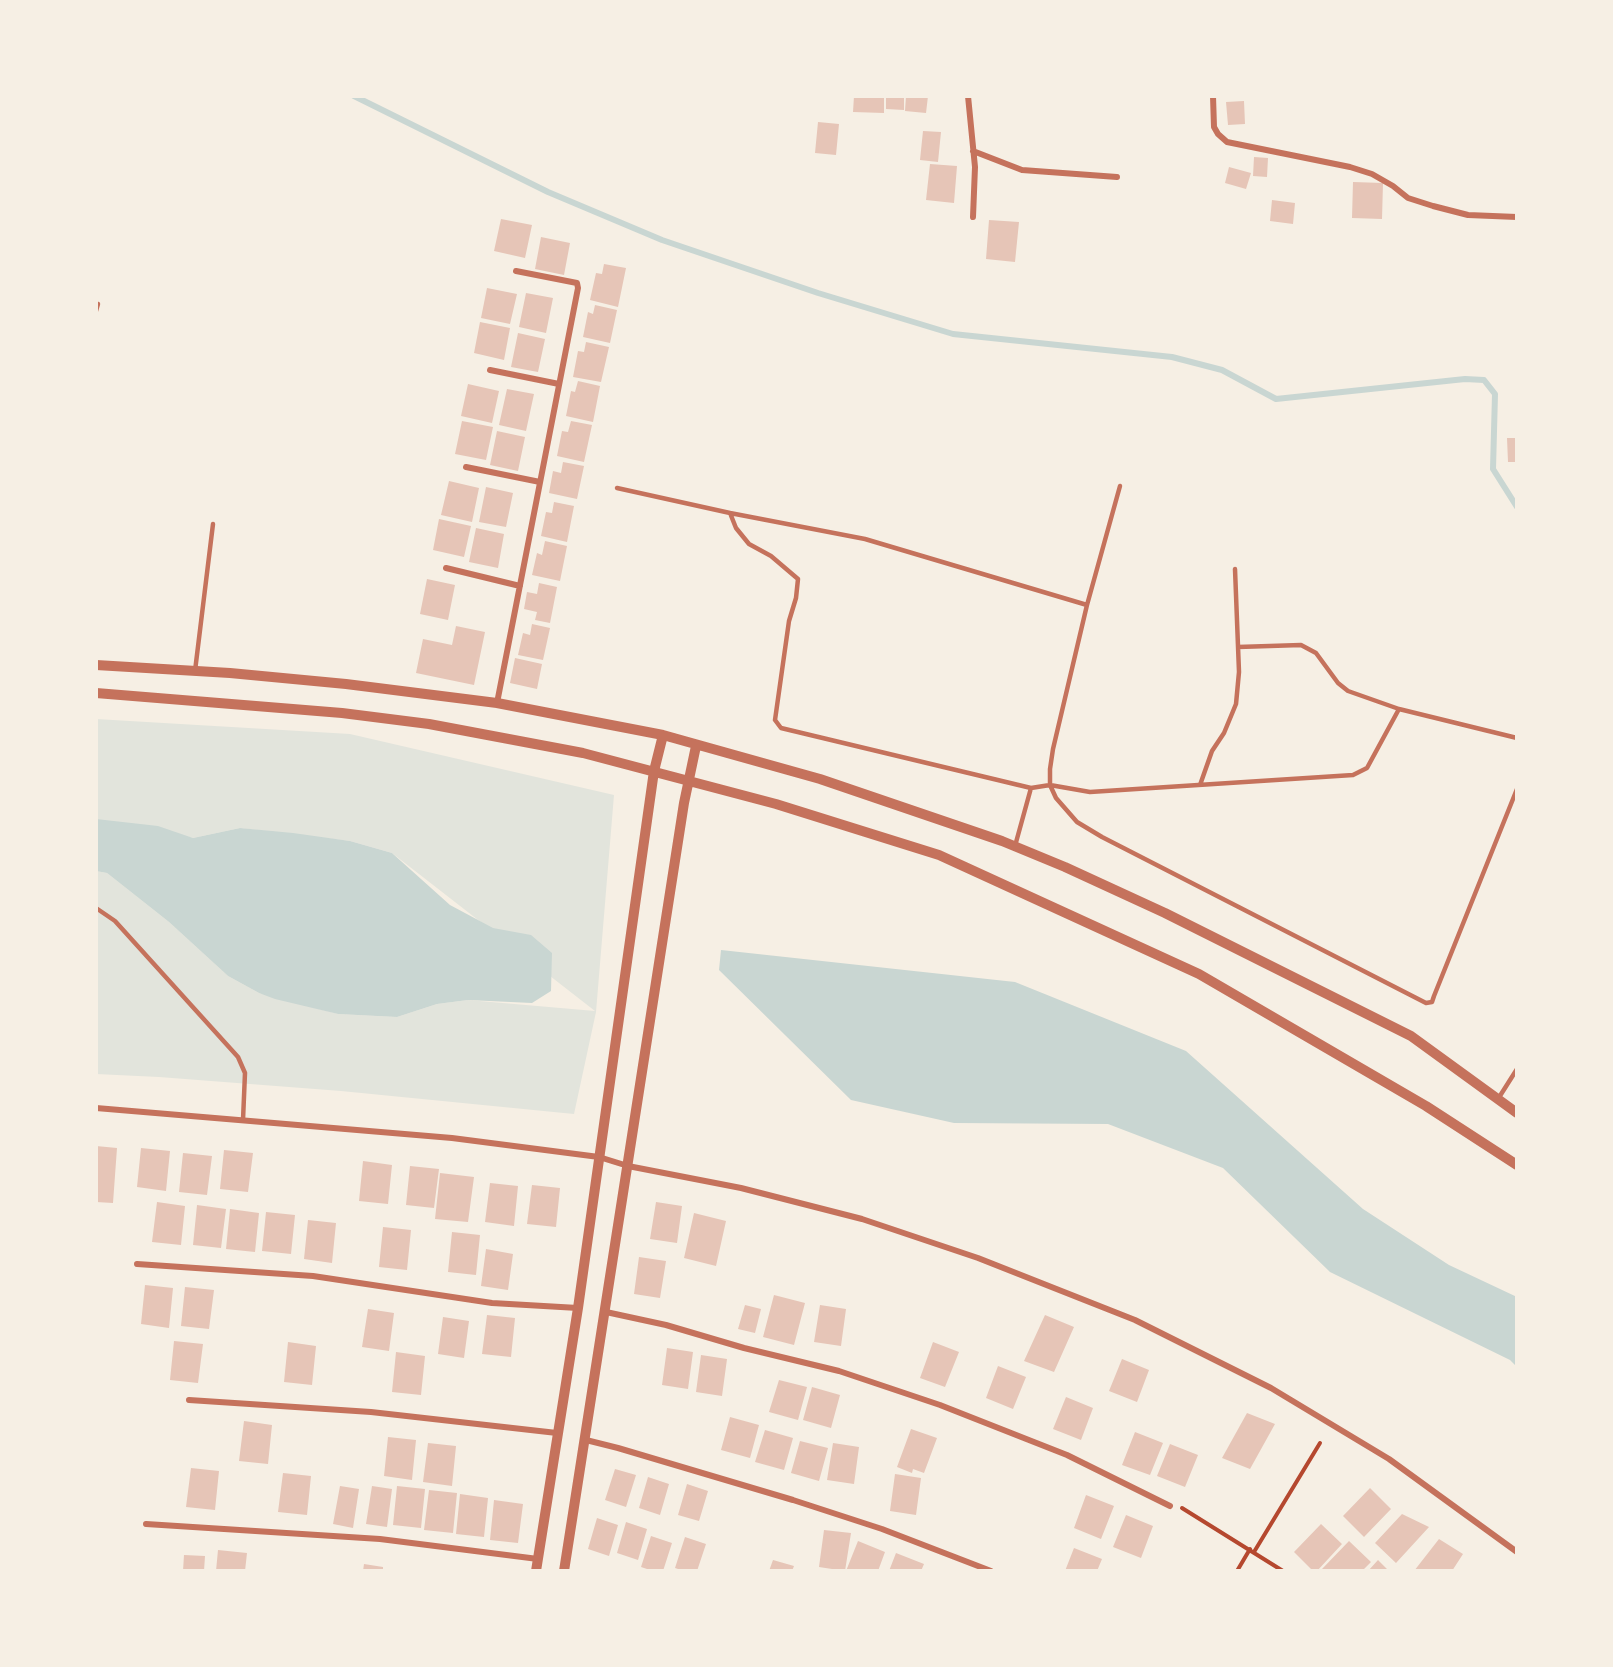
<!DOCTYPE html>
<html>
<head>
<meta charset="utf-8">
<style>
	body { margin:0 }
	#map { position:relative; width:1613px; height:1667px; overflow:hidden; background:#f6efe4; font-family:"PT Sans",sans-serif }
	canvas { display:block }
	.frame { position:absolute; inset:0; border:98px solid #f6efe4; pointer-events:none }
</style>
</head>
<body>
<div id="map">
<canvas width="1613" height="1667"></canvas>
<div class="frame"></div>
</div>
<script>
const c = document.querySelector('canvas').getContext('2d');
c.lineJoin = 'round';
function fillPath(path, color) { c.fillStyle = color; c.fill(path, 'evenodd'); }
const poly = rows => new Path2D(rows.map(r => 'M' + r).join(''));
function stroke(path, color, width, dash) { c.strokeStyle = color; c.lineWidth = width; c.lineCap = dash ? 'butt' : 'round'; c.setLineDash(dash || []); c.stroke(path); }
const green = poly([
	[96,719,350,734,614,795,596,1012,574,1114,341,1091,159,1077,96,1074,96,871,107,873,169,922,228,976,259,993,338,1014,397,1017,437,1004,468,1000,595,1011,392,853,350,841,240,828,193,838,96,823]
]);
const water = poly([
	[96,819,158,826,193,838,240,828,293,833,350,841,392,853,450,905,493,928,531,935,552,953,551,991,532,1003,468,1000,437,1004,397,1017,338,1014,275,999,259,993,228,976,169,922,107,873,96,871],
	[721,950,1015,982,1186,1051,1363,1209,1449,1265,1517,1297,1517,1367,1510,1360,1330,1272,1223,1168,1108,1124,954,1123,851,1100,719,970]
]);
const stream = poly([
	[354,96,548,192,662,240,818,293,953,334,1172,357,1222,370,1276,399,1465,379,1484,380,1495,394,1493,469,1517,507]
]);
const building = poly([
	[854,96,884,96,884,113,853,112],
	[886,96,904,96,904,110,886,109],
	[906,96,928,96,926,113,905,111],
	[1244,101,1245,124,1228,125,1226,102],
	[818,122,839,124,836,155,815,153],
	[923,131,941,132,938,162,920,160],
	[1254,157,1268,158,1267,177,1253,176],
	[930,164,957,166,954,203,926,200],
	[1229,167,1251,173,1246,189,1225,183],
	[1353,182,1383,183,1382,219,1352,218],
	[1272,200,1295,203,1293,224,1270,221],
	[501,219,532,225,525,258,494,251],
	[989,220,1019,222,1015,262,986,259],
	[541,237,570,243,564,275,535,269],
	[604,264,626,268,618,307,590,300,596,273,602,274],
	[487,288,517,294,510,324,481,318],
	[526,293,553,298,546,333,519,327],
	[595,305,617,310,610,343,583,337,588,312,593,314],
	[480,322,510,328,504,360,474,353],
	[518,333,545,339,538,372,511,367],
	[586,342,609,347,601,382,573,377,578,351,584,352],
	[578,381,600,386,593,422,566,416,571,391,575,392],
	[468,384,499,391,492,423,461,416],
	[507,389,534,394,526,431,499,425],
	[462,421,493,427,486,460,455,454],
	[571,421,592,425,584,462,557,456,562,431,568,432],
	[497,431,525,437,518,471,490,465],
	[1507,438,1517,438,1517,462,1508,462],
	[563,462,584,466,577,499,549,493,553,471,561,473],
	[449,481,479,488,472,522,441,515],
	[486,487,513,493,506,527,479,522],
	[554,502,574,506,567,542,541,536,546,512,552,513],
	[439,519,471,526,464,557,433,550],
	[476,528,504,534,498,568,469,562],
	[545,541,567,546,560,581,532,575,537,553,542,555],
	[427,579,455,585,448,620,420,614],
	[539,583,557,587,550,623,535,620,537,612,524,609,527,592,537,594],
	[532,624,550,628,543,660,518,655,523,633,530,635],
	[456,626,485,632,474,685,416,673,423,639,452,645],
	[515,658,542,664,537,689,510,683],
	[96,1146,117,1148,113,1203,96,1202],
	[141,1148,170,1151,166,1191,137,1187],
	[224,1150,253,1153,248,1192,220,1189],
	[183,1153,212,1156,207,1195,179,1192],
	[363,1161,392,1165,388,1204,359,1201],
	[410,1166,439,1169,434,1208,406,1205],
	[440,1173,474,1177,468,1222,435,1219],
	[490,1183,518,1186,514,1226,485,1222],
	[532,1185,560,1188,556,1227,527,1224],
	[157,1202,185,1206,181,1245,152,1242],
	[656,1202,682,1206,677,1243,650,1239],
	[197,1205,226,1209,221,1248,193,1245],
	[230,1209,259,1213,255,1252,226,1249],
	[266,1212,295,1215,291,1254,262,1251],
	[694,1213,726,1221,716,1266,684,1258],
	[308,1220,336,1223,332,1263,304,1259],
	[383,1227,411,1230,407,1270,379,1267],
	[452,1232,480,1235,476,1275,448,1272],
	[486,1249,513,1254,508,1290,481,1286],
	[639,1257,666,1261,660,1298,634,1294],
	[145,1285,173,1288,169,1328,141,1324],
	[185,1287,214,1290,209,1329,181,1326],
	[774,1295,805,1303,794,1345,763,1337],
	[745,1305,761,1309,755,1333,738,1329],
	[820,1305,846,1309,841,1346,814,1342],
	[368,1309,394,1313,389,1351,362,1347],
	[487,1315,515,1318,511,1357,482,1354],
	[1045,1315,1074,1327,1054,1372,1024,1361],
	[443,1317,469,1321,464,1358,438,1354],
	[174,1341,203,1344,198,1383,170,1380],
	[288,1342,316,1346,312,1385,284,1382],
	[933,1342,959,1352,945,1387,920,1378],
	[667,1348,693,1352,688,1389,662,1385],
	[396,1352,425,1356,421,1395,392,1392],
	[701,1355,727,1359,722,1396,696,1392],
	[1122,1359,1149,1370,1137,1402,1109,1391],
	[998,1366,1026,1377,1013,1409,986,1398],
	[779,1380,807,1387,798,1420,769,1412],
	[812,1387,840,1395,831,1428,803,1420],
	[1066,1397,1093,1408,1081,1440,1053,1429],
	[1247,1413,1275,1424,1250,1469,1222,1458],
	[730,1417,759,1425,750,1458,721,1450],
	[244,1421,272,1425,268,1464,239,1461],
	[911,1429,937,1438,924,1473,913,1469,912,1473,897,1467],
	[765,1430,793,1438,784,1470,755,1462],
	[1135,1432,1163,1443,1150,1475,1122,1465],
	[388,1437,416,1440,412,1480,384,1476],
	[800,1441,828,1448,819,1481,791,1473],
	[428,1443,456,1446,452,1486,423,1482],
	[833,1443,859,1447,854,1484,827,1480],
	[1170,1444,1198,1455,1185,1487,1157,1476],
	[191,1468,219,1471,215,1510,186,1507],
	[615,1469,636,1475,626,1507,605,1500],
	[283,1473,311,1476,307,1515,278,1512],
	[895,1474,921,1478,916,1515,890,1511],
	[648,1477,669,1484,660,1515,639,1508],
	[687,1484,708,1491,699,1521,678,1515],
	[340,1486,359,1489,353,1528,333,1524],
	[372,1486,392,1489,387,1527,366,1524],
	[397,1486,425,1489,421,1528,393,1525],
	[1370,1488,1391,1509,1364,1537,1343,1516],
	[429,1490,457,1493,453,1533,424,1530],
	[460,1494,488,1498,484,1537,456,1534],
	[1086,1495,1114,1506,1101,1539,1074,1528],
	[494,1500,523,1504,518,1543,490,1540],
	[1402,1514,1429,1527,1396,1563,1375,1543],
	[1126,1515,1153,1526,1141,1558,1113,1547],
	[597,1518,618,1525,609,1556,588,1549],
	[626,1522,647,1529,638,1560,617,1553],
	[1321,1524,1342,1544,1317,1571,1313,1571,1294,1552],
	[824,1530,851,1533,845,1571,819,1567],
	[651,1536,672,1543,663,1571,653,1571,641,1567],
	[685,1537,706,1544,697,1571,684,1571,675,1568],
	[1439,1539,1463,1554,1452,1571,1414,1571],
	[858,1541,885,1552,878,1571,846,1571],
	[1349,1541,1371,1562,1362,1571,1324,1571,1322,1569],
	[1074,1548,1102,1559,1097,1571,1065,1571],
	[218,1550,247,1553,245,1571,216,1571],
	[896,1553,924,1564,921,1571,889,1571],
	[184,1555,205,1556,204,1571,183,1571],
	[773,1560,794,1566,792,1571,769,1571],
	[1378,1560,1389,1571,1368,1571],
	[364,1564,383,1567,383,1571,363,1571]
]);
const path = poly([
	[1182,1508,1283,1571],
	[1254,1552,1320,1443],
	[1237,1571,1250,1549]
]);
const service = poly([
	[96,311,98,304],
	[1120,486,1087,605,1053,749,1050,769,1050,785,1056,798,1077,822,1102,837,1426,1003,1432,1002,1434,996,1517,789],
	[617,488,730,513,736,528,749,544,771,556,798,579,796,598,789,621,775,720,781,728,1031,788,1050,785,1090,792,1353,775,1367,768,1399,709],
	[730,513,865,539,1087,605],
	[1238,647,1301,645,1316,653,1338,683,1348,691,1399,709,1517,738],
	[195,671,213,524],
	[1200,785,1212,751,1224,733,1236,704,1239,672,1235,569],
	[1015,846,1031,788],
	[96,908,115,921,238,1057,245,1073,243,1120],
	[1498,1099,1517,1069]
]);
const minor = poly([
	[968,96,975,167,973,217],
	[1213,96,1214,127,1218,134,1227,142,1350,167,1372,174,1393,186,1408,198,1433,206,1468,215,1517,217],
	[973,151,1022,170,1117,177],
	[490,370,559,384],
	[466,467,540,482],
	[446,568,520,586],
	[497,703,578,288,577,283,516,271],
	[96,1108,452,1138,599,1157,628,1166,741,1188,862,1219,978,1258,1135,1320,1271,1388,1389,1459,1517,1552],
	[137,1264,313,1276,492,1303,578,1308],
	[606,1312,666,1325,744,1348,839,1371,940,1405,1067,1455,1170,1506],
	[189,1400,371,1412,557,1433],
	[586,1440,618,1448,793,1500,882,1529,991,1571],
	[146,1524,380,1539,538,1559]
]);
const tertiary = poly([
	[96,665,230,673,346,684,497,703,663,735,820,779,1002,841,1065,867,1165,913,1411,1036,1517,1113],
	[96,693,342,713,429,724,583,753,776,804,939,855,1199,974,1426,1106,1517,1165],
	[536,1571,578,1308,654,771,663,735],
	[564,1571,684,803,696,746]
]);
fillPath(green, '#e2e4dc');
fillPath(water, '#c9d6d2');
stroke(stream, '#c9d6d2', 6);
fillPath(building, '#e6c5b7');
stroke(path, '#b5482f', 4);
stroke(service, '#c5725c', 4.5);
stroke(minor, '#c5725c', 6);
stroke(tertiary, '#c5725c', 10);
</script>
</body>
</html>
